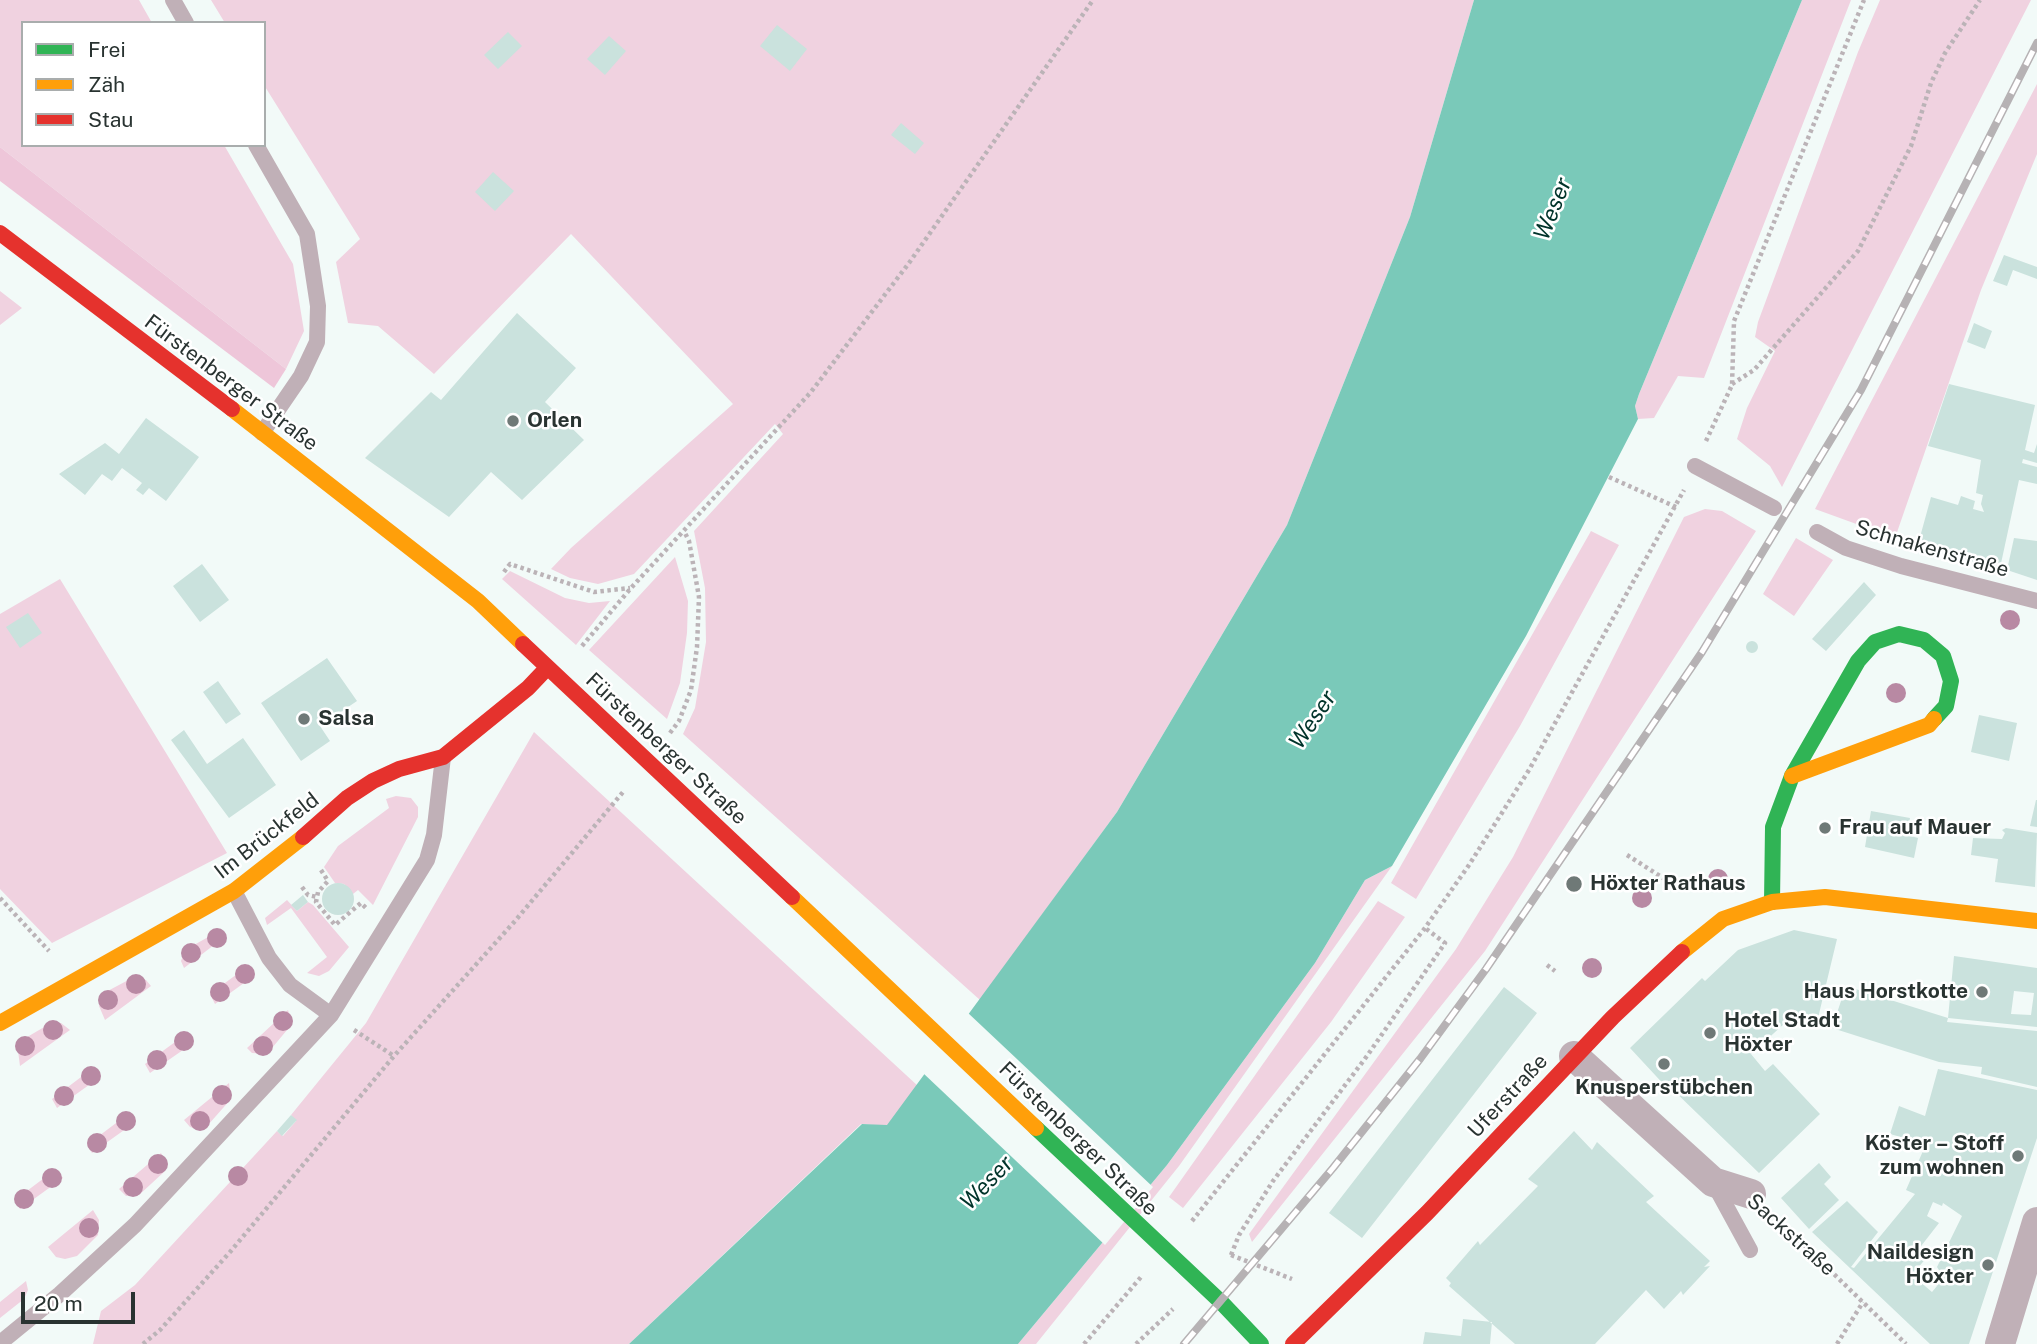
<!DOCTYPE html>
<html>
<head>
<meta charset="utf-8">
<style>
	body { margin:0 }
	#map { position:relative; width:2037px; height:1344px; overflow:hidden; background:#f2faf8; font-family:"Public Sans",sans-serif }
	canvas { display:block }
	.legend { position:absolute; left:21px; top:21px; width:245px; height:126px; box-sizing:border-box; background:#fff; border:2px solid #a9adad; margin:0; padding:9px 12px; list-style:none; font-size:21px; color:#293331 }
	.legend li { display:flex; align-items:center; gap:14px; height:35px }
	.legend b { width:35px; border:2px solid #a9adad }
	.scale { position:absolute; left:21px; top:1292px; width:114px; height:32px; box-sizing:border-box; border:4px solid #293331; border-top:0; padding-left:9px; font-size:21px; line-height:24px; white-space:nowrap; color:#293331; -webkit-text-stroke:5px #fff; paint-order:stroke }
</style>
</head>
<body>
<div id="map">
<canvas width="2037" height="1344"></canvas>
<ul class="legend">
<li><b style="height:9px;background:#30b455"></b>Frei</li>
<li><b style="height:9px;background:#ff9f0a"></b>Zäh</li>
<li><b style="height:9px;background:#e5322d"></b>Stau</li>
</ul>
<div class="scale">20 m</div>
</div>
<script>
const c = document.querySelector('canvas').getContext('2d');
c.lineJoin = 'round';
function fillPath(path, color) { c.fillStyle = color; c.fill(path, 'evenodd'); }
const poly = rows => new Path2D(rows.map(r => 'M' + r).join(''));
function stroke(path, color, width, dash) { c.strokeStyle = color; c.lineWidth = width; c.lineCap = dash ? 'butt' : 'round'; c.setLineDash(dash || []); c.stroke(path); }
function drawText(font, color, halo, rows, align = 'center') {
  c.font = font + ' "Public Sans",sans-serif'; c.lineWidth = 5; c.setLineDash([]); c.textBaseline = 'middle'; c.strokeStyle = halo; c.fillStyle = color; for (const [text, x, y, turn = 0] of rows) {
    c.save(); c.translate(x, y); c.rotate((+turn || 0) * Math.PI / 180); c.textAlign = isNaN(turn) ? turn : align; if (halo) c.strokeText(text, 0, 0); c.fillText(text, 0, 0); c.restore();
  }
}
const green = poly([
	[0,0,139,0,152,23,23,23,23,145,224,145,293,264,304,331,286,369,0,147],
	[211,0,1474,0,1410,217,1287,525,1117,812,980,1000,683,734,695,708,706,642,705,588,694,531,783,434,775,424,634,574,598,584,570,578,551,569,571,548,733,404,571,234,434,374,378,326,348,323,336,262,360,239,264,85,264,23,225,23],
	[1802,0,1851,0,1704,378,1678,376,1654,418,1638,419,1635,406,1639,394],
	[1880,0,2031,0,1782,487,1770,466,1737,439,1747,408,1775,351,1755,337,1758,322,1858,52],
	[2037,84,2037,154,1981,290,1895,538,1815,509],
	[0,291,22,308,0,325],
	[1705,509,1722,511,1756,531,1485,951,1252,1242,1249,1234,1456,949,1513,857,1684,517],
	[1591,531,1619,545,1520,726,1416,899,1391,883],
	[1796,538,1833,560,1794,616,1763,594],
	[675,557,688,601,687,633,680,683,667,719,589,650],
	[510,571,565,598,589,603,610,601,576,645,502,579],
	[60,579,227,853,52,943,0,889,0,614],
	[534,732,918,1086,887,1126,861,1124,629,1344,93,1344,101,1311,135,1285,277,1131,283,1136,296,1121,291,1115,366,1023],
	[396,796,411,798,418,807,418,817,373,905,358,890,353,894,344,884,335,883,324,867,338,846,389,808,386,799],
	[1392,866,1179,1166,1036,1344,1018,1344,1167,1165,1315,963,1365,880],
	[287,900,297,911,308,902,313,905,349,947,329,971,319,976,307,973,327,957,291,908,267,925,265,918],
	[1378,901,1405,917,1331,1022,1183,1208,1169,1197],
	[219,931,227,935,184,968,181,961,185,950],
	[248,966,255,975,215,1004,210,994],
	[134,977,146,980,151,986,105,1020,99,1006,102,994],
	[288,1010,292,1024,267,1054,252,1053,247,1048],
	[51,1023,61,1023,70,1030,20,1066,17,1043],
	[186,1034,193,1043,150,1073,145,1064],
	[93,1068,100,1077,57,1108,52,1099],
	[229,1083,231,1099,208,1125,197,1129,190,1127,184,1120],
	[128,1114,134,1123,92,1153,87,1145],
	[161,1153,165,1163,164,1172,139,1195,126,1196,119,1189],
	[56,1169,63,1178,20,1209,15,1200],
	[93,1210,99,1220,98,1235,77,1256,65,1259,56,1257,48,1247],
	[26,1281,28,1290,24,1299,0,1318,0,1302]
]);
const forest = poly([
	[0,147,286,369,274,388,0,181]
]);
const water = poly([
	[1474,0,1802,0,1639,394,1635,406,1638,419,1526,636,1392,866,1365,880,1315,963,1167,1165,1018,1344,629,1344,862,1124,887,1125,1117,812,1287,525,1410,217]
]);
const pier = poly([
	[967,1012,1153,1187,1105,1245,923,1073]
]);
const building = poly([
	[777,25,807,49,790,71,760,46],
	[508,32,522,46,498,69,484,55],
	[609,36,626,51,605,75,587,59],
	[901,123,924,143,915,154,891,135],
	[493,172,514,191,495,211,475,192],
	[2004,255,2037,267,2037,279,2013,270,2007,286,1993,281],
	[517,313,576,368,545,402,584,440,522,500,491,472,449,517,365,458,431,392,441,400],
	[1974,323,1992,331,1985,349,1967,342],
	[1949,384,2035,405,2025,450,2034,453,2037,444,2037,463,2023,459,2022,463,2037,467,2037,484,2019,480,2000,568,1917,548,1931,497,1958,505,1961,496,1975,501,1973,509,1984,512,1981,504,1983,495,1976,493,1981,460,1928,446],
	[146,418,199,457,166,501,149,488,143,495,136,490,142,483,122,468,112,481,102,474,85,495,59,474,105,443,119,454],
	[2014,538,2037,541,2037,580,2007,570],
	[202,564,229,600,200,622,173,586],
	[1864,582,1876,595,1826,651,1812,639],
	[28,613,42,633,20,648,6,627],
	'1746 647a6 6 0 1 1 12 0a6 6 0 1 1-12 0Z',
	[327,658,357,701,320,726,330,741,301,761,261,703],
	[218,681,241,714,226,724,203,692],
	[1979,715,2017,723,2009,761,1971,752],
	[184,730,207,764,243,738,276,785,229,818,171,740],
	[2036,800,2037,800,2037,827,2030,826],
	[1871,811,1910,818,1907,835,1918,838,1914,858,1865,847],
	[2006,828,2037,833,2035,887,1995,882,1998,859,1971,855,1973,838,2002,839,2005,833,2002,830],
	'322 899a16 16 0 1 1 32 0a16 16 0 1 1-32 0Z',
	[303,895,308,902,297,911,291,905],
	[1794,930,1837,939,1818,1018,1796,1013,1751,1054,1765,1071,1773,1064,1820,1114,1759,1173,1670,1087,1668,1089,1630,1048,1702,978,1705,981,1738,950],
	[1954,956,2037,968,2037,1027,1948,1018],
	[2014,991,2034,993,2031,1015,2011,1014],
	[1846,986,1948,1018,1947,1022,2037,1031,2037,1087,1981,1074,1982,1067,1939,1062,1832,1028],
	[1504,987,1537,1013,1362,1238,1329,1213],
	[1938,1069,2037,1090,2037,1138,1969,1344,1930,1344,1812,1232,1847,1201,1878,1232,1851,1267,1854,1268,1915,1194,1906,1190,1926,1144,1890,1134,1899,1106,1925,1116],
	[1933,1202,1942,1206,1943,1203,1962,1216,1937,1267,1939,1270,1931,1280,1937,1286,1932,1292,1912,1275,1927,1257,1918,1250,1939,1223,1927,1216],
	[291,1115,297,1120,282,1136,277,1131],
	[1574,1131,1592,1150,1597,1142,1654,1196,1646,1202,1710,1261,1704,1267,1710,1266,1683,1295,1681,1291,1664,1309,1646,1290,1595,1344,1515,1344,1449,1286,1451,1283,1446,1278,1478,1241,1480,1245,1538,1186,1528,1179],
	[1819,1163,1831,1177,1824,1184,1839,1200,1809,1229,1781,1198],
	[1463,1319,1492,1322,1490,1344,1423,1344,1425,1332,1461,1336]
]);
const path = poly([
	[1732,384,1754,370,1858,251,1911,146,1931,83,1945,53,1980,0],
	[1706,441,1732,385,1734,321,1864,0],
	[1609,477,1676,507],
	[504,572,510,564,594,592,630,588],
	[582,646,631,588,811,392,909,263,1093,0],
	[670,733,679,721,691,690,697,647,699,597,689,541,684,531],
	[1627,855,1671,883],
	[321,870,328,881,318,892,316,902,335,925,361,903,367,909],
	[302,887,308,895,317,897],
	[0,898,49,951],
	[1547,965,1555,971],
	[354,1030,394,1056],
	[1774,1216,1906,1344],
	[1192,1221,1425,928,1469,865,1529,770,1684,490],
	[1231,1255,1292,1279],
	[1231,1255,1239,1235,1273,1181,1367,1056,1445,943,1425,928],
	[143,1344,160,1330,230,1252,394,1056,515,921,623,792],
	[1084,1344,1141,1277],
	[1136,1344,1173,1309],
	[1837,1344,1863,1302]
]);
const lane = poly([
	[173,0,186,23],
	[256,145,307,234,318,306,317,342,301,376,262,433],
	[1695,466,1774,508],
	[1817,532,1846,548,1901,566,2037,601],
	[234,891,269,958,290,985,331,1015],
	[1714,1184,1750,1250],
	[0,1343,60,1294,135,1225,331,1015,427,860,434,835,443,757]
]);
const street = poly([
	[1574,1056,1713,1182,1751,1194],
	[2000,1344,2037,1222]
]);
const fast = poly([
	[1772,902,1773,827,1792,776,1858,661,1875,642,1899,634,1924,640,1943,656,1951,681,1946,706,1934,719],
	[1036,1128,1221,1302,1261,1344]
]);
const slow = poly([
	[232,409,478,601,523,644],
	[1792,776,1929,725,1934,719],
	[792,897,1036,1128],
	[1682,952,1723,919,1772,902,1825,897,2037,921],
	[0,1023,234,891,303,837]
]);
const jam = poly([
	[0,233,232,409],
	[523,644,792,897],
	[303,837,347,798,373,781,399,769,443,757,528,688,547,668],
	[1293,1344,1427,1213,1613,1017,1682,952]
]);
const rail = poly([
	[1184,1344,1333,1168,1420,1059,1486,969,1702,652,1861,390,2037,43]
]);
const trees = [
	[2010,620],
	[1896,693],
	[1718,879],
	[1642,898],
	[217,938],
	[191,953],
	[1592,968],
	[245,974],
	[136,984],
	[220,992],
	[108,1000],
	[283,1021],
	[53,1030],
	[184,1041],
	[25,1046],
	[263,1046],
	[157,1060],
	[91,1076],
	[222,1095],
	[64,1096],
	[126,1121],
	[200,1121],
	[97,1143],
	[158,1164],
	[238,1176],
	[52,1178],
	[133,1187],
	[24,1199],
	[89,1228]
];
const markers = [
	[513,421,7,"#6f7977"],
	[304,719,7,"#6f7977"],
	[1825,828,7,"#6f7977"],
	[1574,884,9,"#6f7977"],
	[1982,992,7,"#6f7977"],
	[1710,1033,7,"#6f7977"],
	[1664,1064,7,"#6f7977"],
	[2018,1156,7,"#6f7977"],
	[1988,1265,7,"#6f7977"]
];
const streetNames = [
	["Fürstenberger Straße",231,383,37],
	["Schnakenstraße",1932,549,16],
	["Fürstenberger Straße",666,749,43],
	["Im Brückfeld",267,836,-38],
	["Uferstraße",1508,1096,-47],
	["Fürstenberger Straße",1078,1139,44],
	["Sackstraße",1791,1235,42]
];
const poiNames = [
	["Orlen",527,421],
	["Salsa",318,719],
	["Frau auf Mauer",1839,828],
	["Höxter Rathaus",1590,884],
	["Haus Horstkotte",1968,992,"right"],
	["Hotel Stadt",1724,1021],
	["Höxter",1724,1045],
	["Knusperstübchen",1664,1088,"center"],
	["Köster – Stoff",2004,1144,"right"],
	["zum wohnen",2004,1168,"right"],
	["Naildesign",1974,1253,"right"],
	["Höxter",1974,1277,"right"]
];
const waterNames = [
	["Weser",1553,209,-68],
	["Weser",1313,720,-56],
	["Weser",987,1183,-46]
];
fillPath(green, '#f0d2e0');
fillPath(forest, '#eec6d9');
fillPath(water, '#7ac9b9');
fillPath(pier, '#f2faf8');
fillPath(building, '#cae2dd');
stroke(path, '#bbb3b7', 4.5, [3.5, 3.5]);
stroke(lane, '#c0b0b7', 16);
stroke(street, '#c0b0b7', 30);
stroke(fast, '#30b455', 16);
stroke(slow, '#ff9f0a', 16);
stroke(jam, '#e5322d', 16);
stroke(rail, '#b6b2b4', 8);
stroke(rail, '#fff', 5, [16]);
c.fillStyle = '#b889a3';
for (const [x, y] of trees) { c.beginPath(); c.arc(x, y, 10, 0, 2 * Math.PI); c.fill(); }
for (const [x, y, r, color] of markers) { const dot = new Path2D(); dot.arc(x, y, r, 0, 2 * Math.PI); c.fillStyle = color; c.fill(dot); stroke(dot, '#fff', 2.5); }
drawText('21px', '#293331', '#fff', streetNames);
drawText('bold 21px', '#293331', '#fff', poiNames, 'left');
drawText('italic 23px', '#00332a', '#fff', waterNames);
</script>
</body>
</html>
